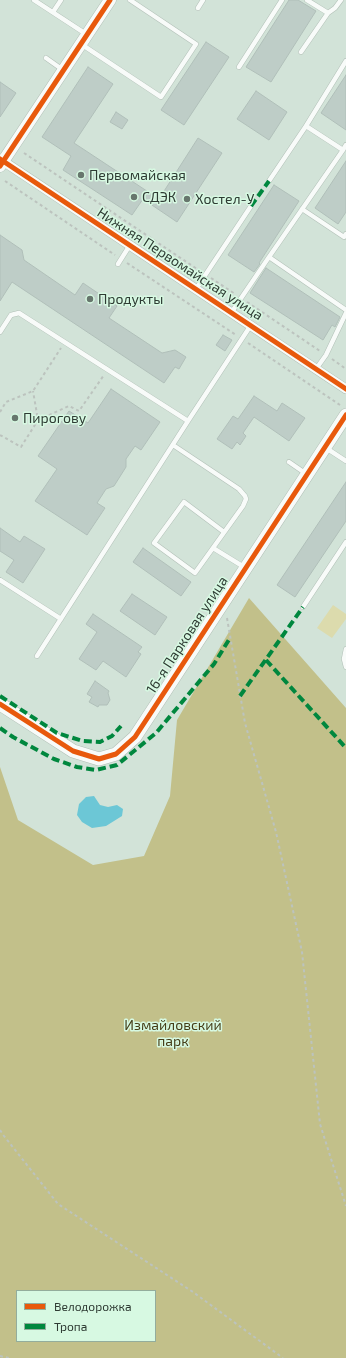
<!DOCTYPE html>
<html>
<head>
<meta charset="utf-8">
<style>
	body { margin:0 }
	#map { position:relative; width:346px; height:1358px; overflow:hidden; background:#d2e3d8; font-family:"Exo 2",sans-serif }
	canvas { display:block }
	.legend { position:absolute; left:16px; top:1290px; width:140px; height:52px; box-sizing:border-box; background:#d7f9e2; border:1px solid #93ad9c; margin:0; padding:5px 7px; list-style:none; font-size:12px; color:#2e3b33 }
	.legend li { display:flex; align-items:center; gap:8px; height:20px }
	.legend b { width:20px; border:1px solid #93ad9c }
</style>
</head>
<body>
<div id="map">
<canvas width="346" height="1358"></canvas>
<ul class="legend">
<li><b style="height:5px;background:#e8590c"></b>Велодорожка</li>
<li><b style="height:5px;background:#00873e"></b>Тропа</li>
</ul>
</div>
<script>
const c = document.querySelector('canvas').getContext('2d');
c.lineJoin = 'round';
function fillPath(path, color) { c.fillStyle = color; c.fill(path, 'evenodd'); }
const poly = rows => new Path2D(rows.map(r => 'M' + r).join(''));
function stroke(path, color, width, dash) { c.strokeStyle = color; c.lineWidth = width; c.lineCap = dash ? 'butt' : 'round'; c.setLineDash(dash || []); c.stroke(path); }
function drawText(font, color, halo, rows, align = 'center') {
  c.font = font + ' "Exo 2",sans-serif'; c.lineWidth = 3; c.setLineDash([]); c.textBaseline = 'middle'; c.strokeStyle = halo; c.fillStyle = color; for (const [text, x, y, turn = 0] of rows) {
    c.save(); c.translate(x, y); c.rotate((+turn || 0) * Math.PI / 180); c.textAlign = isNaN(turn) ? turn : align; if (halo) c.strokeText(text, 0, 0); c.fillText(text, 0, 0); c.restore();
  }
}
const green = poly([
	[333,605,346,614,346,619,332,638,317,628]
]);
const forest = poly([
	[249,598,346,708,346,1358,0,1358,0,767,18,820,93,865,144,856,170,796,177,720],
	[17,1291,155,1291,155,1341,17,1341]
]);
const water = poly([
	[94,796,100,805,108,807,117,805,123,809,122,816,106,826,92,828,82,822,77,815,79,804,86,797]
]);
const building = poly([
	[289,0,298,0,316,11,271,82,246,67,289,0],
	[206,42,229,57,184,125,161,110,206,42],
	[88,67,113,84,74,143,159,199,198,138,222,153,177,222,143,199,132,215,63,170,71,156,42,137,88,67],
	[346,75,346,130,321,113,346,75],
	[0,82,16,93,0,117,0,82],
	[256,91,287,112,269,140,237,119,256,91],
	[116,112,128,120,122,129,110,122,116,112],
	[346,161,346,212,338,224,315,208,346,161],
	[274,185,299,201,259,263,260,264,254,272,228,255,274,185],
	[0,235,22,250,24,260,75,295,83,283,117,306,109,318,162,353,175,350,186,357,179,369,175,367,164,383,12,282,0,301,0,235],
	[266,268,340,317,335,327,332,325,323,340,250,293,266,268],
	[223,335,232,340,225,351,216,345,223,335],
	[111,389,160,422,141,450,135,446,126,459,126,467,114,486,106,489,97,503,105,508,87,535,35,501,57,469,38,456,69,411,88,423,111,389],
	[254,396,277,411,282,403,305,418,289,441,254,417,243,433,246,436,240,445,237,442,232,449,217,439,233,416,238,419,254,396],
	[346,482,346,521,295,597,277,585,346,482],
	[0,528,20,542,24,536,45,549,23,583,6,572,14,560,0,551,0,528],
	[143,548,191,582,181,596,133,562,143,548],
	[132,594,167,617,155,635,120,611,132,594],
	[93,614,142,647,138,652,141,654,126,677,103,661,96,670,79,659,97,632,86,624,93,614],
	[95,681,109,691,108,693,110,700,107,705,99,705,98,707,89,702,92,697,87,694,95,681]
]);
const path = poly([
	[24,153,200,271],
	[5,181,115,255],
	[127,263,236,335],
	[211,278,235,294],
	[247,302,320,351],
	[248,343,340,405],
	[332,359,346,369],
	[0,412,6,402,33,391,61,348],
	[38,420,69,406,79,411,104,375],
	[0,435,21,447,38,420,33,391],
	[227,618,245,723,276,832,302,952,320,1124,346,1206],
	[0,1130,4,1136,58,1204,193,1292,283,1358],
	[0,1356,9,1358]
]);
const service = poly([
	[34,0,86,34],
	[307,0,328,13],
	[198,8,203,0],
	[53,12,61,0],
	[81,44,161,97,196,44,130,0],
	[301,52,328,13,335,8,341,0],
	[46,58,63,70],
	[346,61,306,126,343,150,346,145],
	[239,67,282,0],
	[269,181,306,126],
	[302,209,344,237,346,234],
	[269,257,343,150],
	[118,264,130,245],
	[196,289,251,206],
	[231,313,269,257,346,310],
	[0,332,11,315,19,313,188,421,251,325],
	[316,369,326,355,346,313],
	[173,445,239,489,245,496,246,499,243,506,195,573,154,543,184,502,224,532],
	[326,448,346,461],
	[289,462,305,473],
	[213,548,244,567],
	[0,580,61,619],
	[303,607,346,542],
	[346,649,344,659,346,667],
	[37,656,188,421]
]);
const minor = poly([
	[0,159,346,389]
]);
const tertiary = poly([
	[0,166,110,0]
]);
const secondary = poly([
	[0,704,73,751,99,759,116,754,135,737,346,415]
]);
const quiet = poly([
	[251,206,269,181],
	[266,660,346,748],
	[0,696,57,733,83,741,100,742,112,736,121,726],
	[240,696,303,607],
	[0,728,13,737,54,759,77,767,96,770,117,765,156,733,214,664,230,638]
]);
const cycleway = poly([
	[0,159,346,389],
	[0,166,110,0],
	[0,704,73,751,99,759,116,754,135,737,346,415]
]);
const markers = [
	[81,175,4,"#67766d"],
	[134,197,4,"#67766d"],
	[187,199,4,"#67766d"],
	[90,299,4,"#67766d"],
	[15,418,4,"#67766d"]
];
const poiNames = [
	["Первомайская",89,175],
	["СДЭК",142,197],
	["Хостел-У",195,199],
	["Продукты",98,299],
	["Пирогову",23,418]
];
const streetNames = [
	["Нижняя Первомайская улица",180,264,33],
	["16-я Парковая улица",187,635,-57]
];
const parkNames = [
	["Измайловский",173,1025],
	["парк",173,1041]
];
fillPath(green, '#dcdbad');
fillPath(forest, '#c2c08a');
fillPath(water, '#6cc7d6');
fillPath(building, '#becdc7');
stroke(building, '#b0bfb9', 1);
stroke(service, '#b1bfb6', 5.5);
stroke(minor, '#b1bfb6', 10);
stroke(tertiary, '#b1bfb6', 13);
stroke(secondary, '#b1bfb6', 14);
stroke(path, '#bcc3be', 2, [3, 3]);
stroke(service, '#f8fbf9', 4.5);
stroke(minor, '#f8fbf9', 9);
stroke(tertiary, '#f8fbf9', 12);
stroke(secondary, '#f8fbf9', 13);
stroke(quiet, '#00873e', 4, [8, 4]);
stroke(cycleway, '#e8590c', 5);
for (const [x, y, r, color] of markers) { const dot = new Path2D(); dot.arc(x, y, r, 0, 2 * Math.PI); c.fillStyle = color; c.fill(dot); stroke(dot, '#d7f9e2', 1.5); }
drawText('14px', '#2e3b33', '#d7f9e2', poiNames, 'left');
drawText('14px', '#2e3b33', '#d7f9e2', streetNames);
drawText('14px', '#453d17', '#d7f9e2', parkNames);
</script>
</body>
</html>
